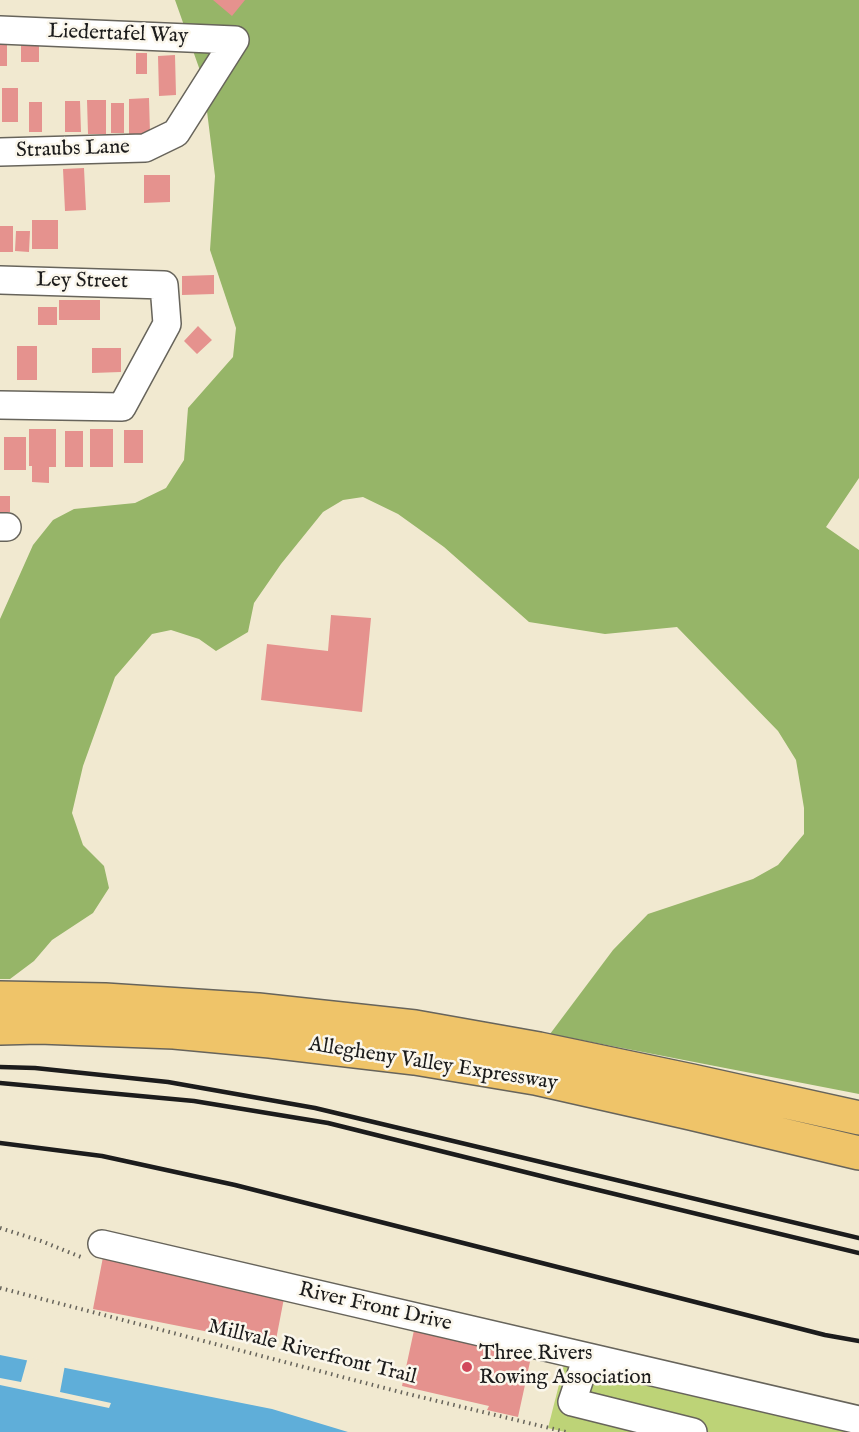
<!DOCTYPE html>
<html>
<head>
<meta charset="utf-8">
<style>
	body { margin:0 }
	canvas { display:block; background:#f1e9d0 }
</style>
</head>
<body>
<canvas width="859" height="1432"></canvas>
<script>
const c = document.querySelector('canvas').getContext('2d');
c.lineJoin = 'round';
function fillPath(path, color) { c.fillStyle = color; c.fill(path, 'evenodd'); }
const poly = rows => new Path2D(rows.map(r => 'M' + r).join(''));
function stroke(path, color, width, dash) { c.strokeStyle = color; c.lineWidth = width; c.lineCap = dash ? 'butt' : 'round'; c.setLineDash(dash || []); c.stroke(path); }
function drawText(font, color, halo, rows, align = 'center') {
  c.font = font + ' "IM FELL English",serif'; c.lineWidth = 5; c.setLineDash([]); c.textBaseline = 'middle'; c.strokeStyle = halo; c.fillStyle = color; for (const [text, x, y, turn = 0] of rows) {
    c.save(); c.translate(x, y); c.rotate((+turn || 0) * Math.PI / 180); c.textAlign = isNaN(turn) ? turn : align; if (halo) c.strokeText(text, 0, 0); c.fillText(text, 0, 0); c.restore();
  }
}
const green = poly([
	[567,1353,859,1432,565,1432,548,1428]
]);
const forest = poly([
	[175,0,859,0,859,478,826,527,859,550,859,1094,550,1034,613,950,648,914,753,879,778,865,804,834,804,808,796,760,778,731,677,627,605,634,529,622,444,547,398,514,363,497,343,500,323,512,281,564,254,603,248,632,216,651,199,639,171,630,152,634,115,677,83,766,72,813,83,845,104,866,109,888,93,913,52,940,34,961,10,979,0,979,0,619,33,545,53,520,74,509,135,503,166,488,184,460,188,408,233,357,236,328,210,250,215,176,203,79]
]);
const water = poly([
	[0,1355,272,1409,348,1432,0,1432]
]);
const pier = poly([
	[28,1357,65,1365,60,1392,111,1403,109,1408,0,1385,0,1378,21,1382]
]);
const building = poly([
	[213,0,245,0,232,16],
	[21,42,39,42,39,62,21,62],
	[0,44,7,44,7,66,0,66],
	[136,53,147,53,147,74,136,74],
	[175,55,176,95,159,96,158,56],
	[2,88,18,88,18,122,2,122],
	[149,98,150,134,129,134,129,99],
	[87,100,106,100,106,134,88,134],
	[65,101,80,101,81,132,65,132],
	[29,102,42,102,42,132,29,132],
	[111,103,124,103,124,133,111,133],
	[84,168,86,210,65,211,63,169],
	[144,175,170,175,170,202,144,203],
	[32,220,58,220,58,249,32,249],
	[0,226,13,226,13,252,0,252],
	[16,231,30,231,29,252,15,251],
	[214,275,214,294,182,295,182,276],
	[59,300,100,300,100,320,59,320],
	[38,307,57,307,57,325,38,325],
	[198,326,212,340,197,354,184,341],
	[17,346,37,346,37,380,17,380],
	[92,348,121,348,121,372,92,373],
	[29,429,56,429,56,467,49,467,49,483,32,482,32,466,29,466],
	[90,429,113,429,113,467,90,467],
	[124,430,143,430,143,463,124,463],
	[65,431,83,431,83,467,65,467],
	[4,437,26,437,26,470,4,470],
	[0,496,10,496,10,512,0,512],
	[331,615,371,618,362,712,261,700,267,644,328,651],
	[103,1257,285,1293,275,1345,93,1309],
	[416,1321,533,1348,518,1417,487,1410,489,1406,402,1386]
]);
const path = poly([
	[0,1228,41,1241,81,1257],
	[0,1288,400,1392,566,1432]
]);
const minor = poly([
	[0,30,235,40],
	[0,152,145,148,176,133,235,40],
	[0,280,164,285,167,324,122,407,0,405],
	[0,527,7,527],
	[102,1244,859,1420],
	[587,1357,572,1402,693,1432]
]);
const highway = poly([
	[0,998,105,1000,258,1010,415,1027,539,1049,692,1081,859,1118],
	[0,1028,39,1027,174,1032,270,1041,415,1058,535,1078,690,1113,859,1153]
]);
const rail = poly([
	[0,1067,35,1068,168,1082,315,1108,859,1238],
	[0,1083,194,1101,328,1123,565,1182,859,1253],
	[0,1143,102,1156,235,1185,825,1335,859,1341]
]);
const markers = [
	[467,1367,6,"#d1495b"]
];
const streetNames = [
	["Liedertafel Way",118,35,2],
	["Straubs Lane",73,150,-2],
	["Ley Street",82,282,1],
	["Allegheny Valley Expressway",433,1065,9],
	["River Front Drive",375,1308,13],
	["Millvale Riverfront Trail",312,1353,14]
];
const poiNames = [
	["Three Rivers",479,1355],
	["Rowing Association",479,1379]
];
fillPath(green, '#bdd377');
fillPath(forest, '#96b568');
fillPath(water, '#5faed9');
fillPath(pier, '#f1e9d0');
fillPath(building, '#e5928e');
stroke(minor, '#67645b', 30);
stroke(highway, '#67645b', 36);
stroke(path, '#67645b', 4, [1.5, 4.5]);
stroke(minor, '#fff', 27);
stroke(highway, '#efc469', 33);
stroke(rail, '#1c1c1c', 4.5);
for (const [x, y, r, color] of markers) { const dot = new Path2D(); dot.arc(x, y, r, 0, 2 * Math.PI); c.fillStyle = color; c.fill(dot); stroke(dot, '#fbf7ec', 2); }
drawText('21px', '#1c1c1c', '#fbf7ec', streetNames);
drawText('21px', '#1c1c1c', '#fbf7ec', poiNames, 'left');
</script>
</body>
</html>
